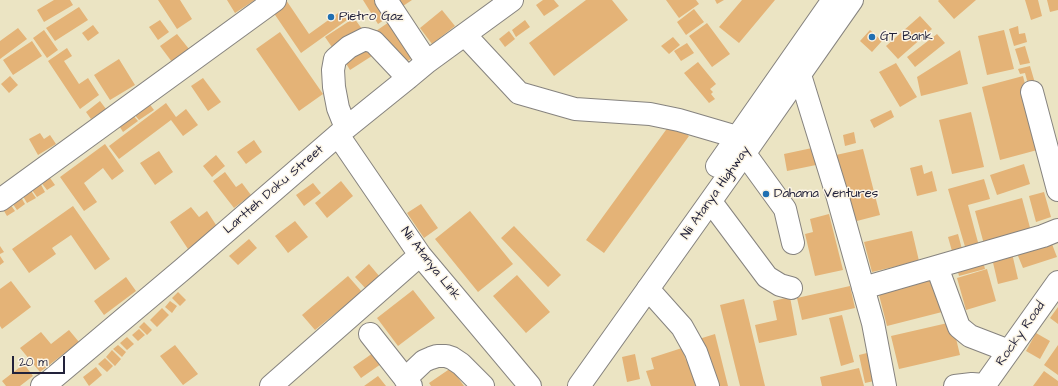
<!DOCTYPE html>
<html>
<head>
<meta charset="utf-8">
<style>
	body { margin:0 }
	#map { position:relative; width:1058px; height:386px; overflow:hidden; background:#ebe4c3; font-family:"Architects Daughter",sans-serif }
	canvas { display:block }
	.scale { position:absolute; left:12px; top:356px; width:53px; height:18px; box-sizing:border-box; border:2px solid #22223b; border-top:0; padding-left:5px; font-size:12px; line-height:14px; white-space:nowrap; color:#22223b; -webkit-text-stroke:3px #fcf5e5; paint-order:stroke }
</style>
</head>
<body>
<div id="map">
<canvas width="1058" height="386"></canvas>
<div class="scale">20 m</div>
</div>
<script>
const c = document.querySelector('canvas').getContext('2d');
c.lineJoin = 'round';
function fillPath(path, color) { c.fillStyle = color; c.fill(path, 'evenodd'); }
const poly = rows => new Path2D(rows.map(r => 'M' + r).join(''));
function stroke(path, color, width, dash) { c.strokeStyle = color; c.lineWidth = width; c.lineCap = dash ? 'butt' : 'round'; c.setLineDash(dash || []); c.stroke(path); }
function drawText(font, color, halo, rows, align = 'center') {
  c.font = font + ' "Architects Daughter",sans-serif'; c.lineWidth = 3; c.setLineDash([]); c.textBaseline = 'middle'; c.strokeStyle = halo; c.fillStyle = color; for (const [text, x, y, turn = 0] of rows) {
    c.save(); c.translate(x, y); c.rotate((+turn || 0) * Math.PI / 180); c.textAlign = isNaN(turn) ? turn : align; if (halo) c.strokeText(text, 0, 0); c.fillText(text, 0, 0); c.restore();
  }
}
const building = poly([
	[54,0,70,0,73,5,44,22,37,10],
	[158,0,180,0,192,19,177,29],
	[227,0,255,0,235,13],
	[286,0,309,34,341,11,347,20,301,53,269,6],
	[363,0,375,0,387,18,378,24],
	[399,0,412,0,403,6],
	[543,0,554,0,559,6,544,16,536,5],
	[586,0,612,0,628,20,554,76,529,43],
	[666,0,696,0,699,4,679,18],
	[715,0,724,0,717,4],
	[742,0,775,0,739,43,719,27],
	[939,0,976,0,954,19,938,1],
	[1025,0,1038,0,1042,16,1031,20],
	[1047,0,1058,0,1058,10,1050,12],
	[79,7,88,20,55,41,46,28],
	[694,9,704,22,686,35,677,22],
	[442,10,455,26,432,44,420,28],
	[920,16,932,29,898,59,886,46],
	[354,18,365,33,336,53,325,37],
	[160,20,169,32,158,40,149,27],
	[392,20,416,56,399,66,376,31],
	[525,20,530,27,516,37,512,30],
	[707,23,730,54,712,67,689,36],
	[93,25,99,33,88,41,82,33],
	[1018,26,1019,34,1025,33,1027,42,1014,46,1009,29],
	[18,28,27,39,0,59,0,41],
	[44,30,58,50,47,58,33,38],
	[870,30,882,41,872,52,860,41],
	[1004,30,1014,69,987,75,978,36],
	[509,31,515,39,505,47,499,39],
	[280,32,323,94,299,111,256,49],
	[177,34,189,49,172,62,160,46],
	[937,34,945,43,915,67,907,57],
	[673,37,680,45,669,54,661,46],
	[32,41,42,56,13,75,3,60],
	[366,41,375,54,350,70,342,57],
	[687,43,694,53,681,61,674,51],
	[1025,46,1030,63,1020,65,1015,49],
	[67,48,72,56,64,61,79,84,88,78,99,95,80,109,48,61],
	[960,50,968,84,921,96,917,77],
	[119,59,135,85,110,100,94,75],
	[698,62,716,84,710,89,713,92,711,94,715,99,709,103,684,73],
	[896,63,917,97,900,107,879,72],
	[1030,66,1035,83,1028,84,1025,73,1020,74,1018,69],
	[10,76,18,85,9,93,1,84],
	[1023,76,1041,149,1000,160,982,87],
	[203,78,221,102,208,111,191,86],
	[100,101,106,109,91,119,86,112],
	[148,102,154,110,139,120,133,113],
	[166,103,176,117,186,109,198,125,183,136,171,120,119,159,109,146],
	[891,110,894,117,874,128,870,120],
	[971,112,984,167,952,174,939,120],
	[132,114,138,121,123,132,118,124],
	[671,123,689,136,604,253,586,240],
	[854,132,856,143,845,146,843,135],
	[40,133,44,139,50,135,56,144,38,155,29,139],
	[254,140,262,152,246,164,237,152],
	[105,144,124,171,112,180,103,168,84,183,97,202,84,211,60,177],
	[812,148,816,165,787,171,784,154],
	[863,149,880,215,853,222,836,155],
	[159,151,173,172,155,185,140,163],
	[216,155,225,166,212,177,203,166],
	[1024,164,1030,184,997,195,990,175],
	[922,165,924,174,932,171,937,191,917,196,910,168],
	[225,172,236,187,242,183,251,195,234,208,213,181],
	[48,175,55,185,47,190,40,181],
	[984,179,990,199,968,205,979,246,966,250,948,189],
	[39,181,45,192,37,197,30,187],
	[341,181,353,196,327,218,315,203],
	[313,183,321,193,304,206,296,195],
	[29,188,36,198,27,203,21,193],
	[1044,192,1051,217,1036,222,1029,196],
	[19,194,25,204,17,210,10,200],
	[1022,198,1032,235,985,248,975,211],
	[8,201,15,211,7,216,1,206],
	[421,204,438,228,424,238,407,213],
	[73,206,110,259,95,270,71,235,52,248,56,254,29,273,12,249],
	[191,207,199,217,207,211,218,228,188,249,170,222],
	[470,211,513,264,478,292,435,239],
	[829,214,843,270,815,276,805,234,813,232,810,219],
	[295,221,308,237,288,253,275,236],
	[514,226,561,275,548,287,501,238],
	[912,231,919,261,872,272,864,242],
	[958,234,962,249,952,251,948,237],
	[249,239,257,248,238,265,229,256],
	[1050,239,1057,257,1023,268,1016,251],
	[0,246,4,252,0,254],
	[1011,249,1018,279,998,284,991,254],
	[0,256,4,262,0,265],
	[982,257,985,269,959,276,956,265],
	[369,264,380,277,366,289,355,277],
	[987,269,996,301,966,310,957,278],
	[517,275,550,312,526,333,493,296],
	[348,276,362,292,315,330,302,315],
	[938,276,946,311,887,326,878,291],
	[126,277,136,291,104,315,94,301],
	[11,281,31,307,2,329,0,326,0,289],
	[850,286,855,308,802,320,797,298],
	[413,290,435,318,398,346,377,318],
	[178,292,186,300,180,306,172,298],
	[790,297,797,335,759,343,755,325,777,320,773,301],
	[744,299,765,386,740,386,720,305],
	[170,301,177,306,172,313,165,307],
	[1058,307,1058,324,1050,318],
	[162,308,169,315,157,327,150,320],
	[842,315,854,362,841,366,829,318],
	[144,322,152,330,147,335,139,327],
	[952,322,960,355,899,369,891,336],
	[139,329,145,335,138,341,132,335],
	[69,330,79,342,40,372,20,348,41,332,51,344],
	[1036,333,1050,341,1040,359,1026,351],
	[715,334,728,386,711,386,699,339],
	[127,337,134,344,127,350,120,343],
	[118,345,126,352,122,357,113,349],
	[175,345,198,374,183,385,160,356],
	[1058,345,1058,375,1044,365],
	[682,348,686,360,693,358,702,386,651,386,646,371,654,369,651,358],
	[112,350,121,359,115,366,106,357],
	[373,353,381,364,361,378,353,367],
	[867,353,874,381,865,383,859,355],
	[635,354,640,379,627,382,622,357],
	[105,358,113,366,107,372,98,364],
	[24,364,33,376,20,386,6,386,2,381],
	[96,367,102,375,89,386,83,377],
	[451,368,464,386,431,386,429,383],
	[859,368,864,386,822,386,820,377],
	[1044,371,1058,381,1058,386,1033,386],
	[378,376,386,386,364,386]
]);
const minor = poly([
	[386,0,427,62],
	[465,35,519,93,575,109,650,114,679,120,737,137],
	[800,75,838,198,873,323,885,386],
	[1032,92,1058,190],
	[346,128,338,108,334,87,333,70,335,59,349,47,365,39,374,42,408,78],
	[338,135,420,255,530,386],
	[744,154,748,158,785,209,793,243],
	[0,200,275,0],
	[711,202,767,277,780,285,791,288],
	[937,267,959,327,970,336,1009,351],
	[863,288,1043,236,1058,230],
	[648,289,682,327,696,352,708,386],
	[370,334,411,386],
	[405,379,424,361,431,358,437,356,446,356,452,358,461,364,483,386],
	[42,386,50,381,183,269,346,128,408,78,427,62,512,0],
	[271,386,420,255],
	[955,386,972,384,985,385],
	[984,386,1058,282]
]);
const major = poly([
	[717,166,833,0],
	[579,386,744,154,852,0]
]);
const markers = [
	[331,17,4,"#1f6fb2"],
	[872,37,4,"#1f6fb2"],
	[766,194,4,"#1f6fb2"]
];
const poiNames = [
	["Pietro Gaz",339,17],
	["GT Bank",880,37],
	["Dahama Ventures",774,194]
];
const streetNames = [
	["Lartteh Doku Street",274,190,-41],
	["Nii Atanya Highway",716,193,-55],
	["Nii Atanya Link",430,264,52],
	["Rocky Road",1021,334,-55]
];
fillPath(building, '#e4b377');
stroke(minor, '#86837f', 24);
stroke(major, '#86837f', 24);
stroke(minor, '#fff', 22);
stroke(major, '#fff', 22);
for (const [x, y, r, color] of markers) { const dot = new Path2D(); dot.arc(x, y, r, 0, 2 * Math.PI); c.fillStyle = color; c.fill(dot); stroke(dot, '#fcf5e5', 1.5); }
drawText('13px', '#22223b', '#fcf5e5', poiNames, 'left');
drawText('13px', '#22223b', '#fcf5e5', streetNames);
</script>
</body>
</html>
